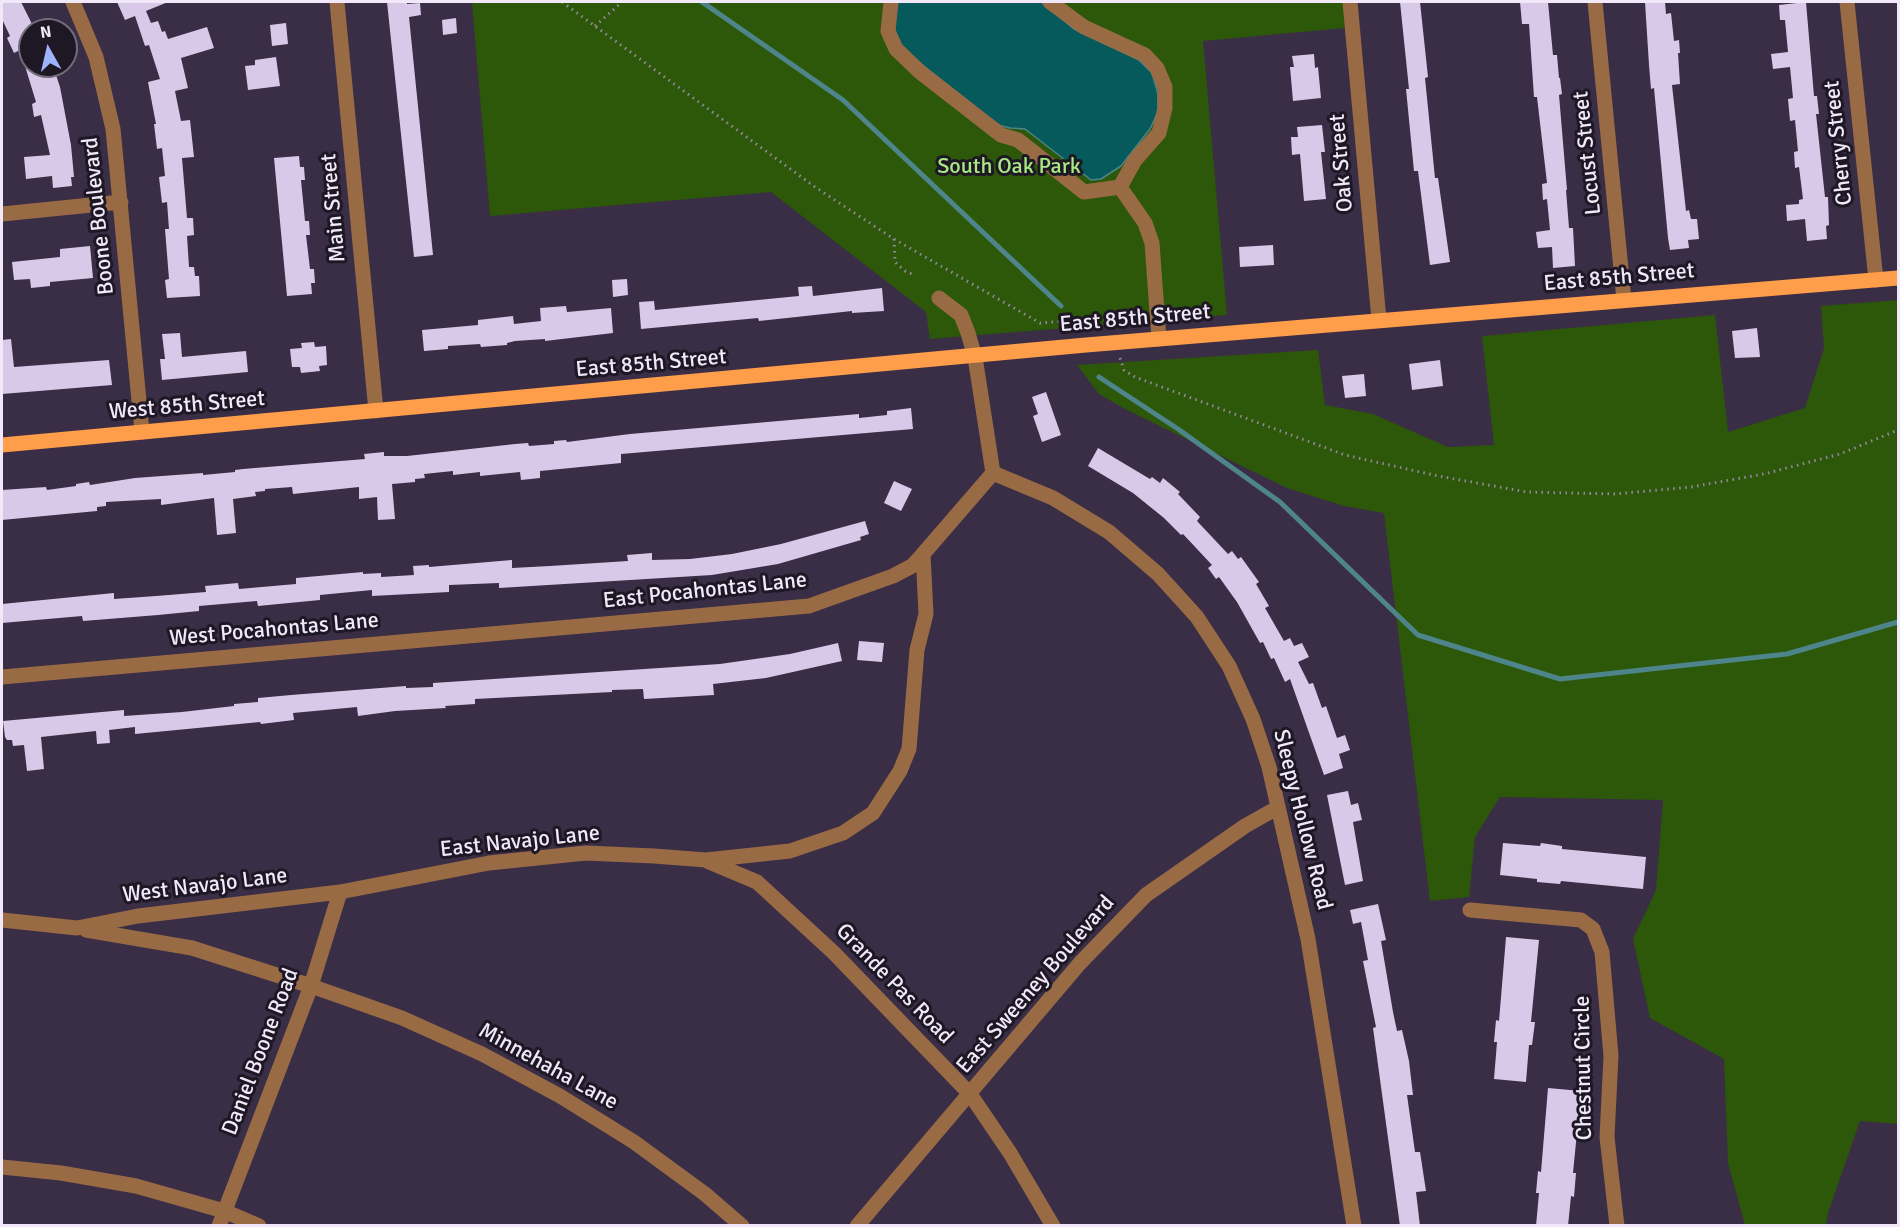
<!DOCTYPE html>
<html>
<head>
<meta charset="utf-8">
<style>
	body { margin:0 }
	#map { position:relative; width:1900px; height:1227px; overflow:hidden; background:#3a2d46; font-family:Signika,sans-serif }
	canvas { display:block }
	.frame { position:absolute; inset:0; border:3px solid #f1e9fa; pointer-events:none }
	.north { position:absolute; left:18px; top:18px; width:60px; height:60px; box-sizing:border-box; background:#1e1824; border:2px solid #726c7a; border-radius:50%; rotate:352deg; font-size:16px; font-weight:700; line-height:24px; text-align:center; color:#f1e9fa }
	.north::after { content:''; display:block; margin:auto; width:21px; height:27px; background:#9fb3fd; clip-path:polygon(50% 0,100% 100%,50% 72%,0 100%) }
</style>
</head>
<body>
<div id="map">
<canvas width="1900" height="1227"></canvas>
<div class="frame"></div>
<div class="north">N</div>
</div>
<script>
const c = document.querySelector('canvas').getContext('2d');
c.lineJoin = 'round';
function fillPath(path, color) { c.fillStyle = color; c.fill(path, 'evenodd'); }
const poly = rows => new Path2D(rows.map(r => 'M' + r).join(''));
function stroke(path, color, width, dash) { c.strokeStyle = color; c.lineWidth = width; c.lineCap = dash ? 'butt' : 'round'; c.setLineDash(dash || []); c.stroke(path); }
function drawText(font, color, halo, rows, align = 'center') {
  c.font = font + ' Signika,sans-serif'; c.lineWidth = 6; c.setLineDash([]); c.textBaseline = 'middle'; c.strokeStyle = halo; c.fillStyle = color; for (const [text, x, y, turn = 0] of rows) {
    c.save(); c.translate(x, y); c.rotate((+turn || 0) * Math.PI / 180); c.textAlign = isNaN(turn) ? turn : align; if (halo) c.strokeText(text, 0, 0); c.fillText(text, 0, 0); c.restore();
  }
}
const green = poly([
	[472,2,1343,2,1345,28,1203,41,1227,315,930,339,926,312,771,192,490,216],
	[1898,300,1898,1124,1860,1121,1828,1213,1826,1225,1745,1225,1728,1163,1724,1059,1650,1018,1633,939,1656,890,1663,800,1500,797,1475,837,1469,897,1430,901,1384,513,1344,506,1287,488,1125,409,1099,394,1077,365,1318,350,1325,405,1373,414,1448,447,1494,445,1482,336,1715,315,1728,432,1805,408,1824,348,1821,306]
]);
const water = poly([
	[896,2,1041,2,1074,29,1139,60,1152,73,1158,94,1158,112,1150,129,1121,166,1101,179,1091,180,1025,129,1010,128,998,125,901,48,894,34,896,2]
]);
const stream = poly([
	[702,2,843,100,1061,306],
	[1099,377,1178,429,1280,502,1418,635,1560,679,1787,654,1898,622]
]);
const building = poly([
	[2,2,21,2,35,30,30,30,30,45,14,53,7,38,10,36,2,19],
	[117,2,168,2,146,11,151,23,158,21,162,32,165,31,168,39,207,27,214,48,181,58,188,88,175,91,181,121,190,120,194,157,182,158,187,218,193,218,194,235,187,236,189,267,194,267,195,276,199,276,200,296,167,298,165,280,169,279,165,229,169,229,167,202,162,203,159,177,165,176,162,148,157,149,154,124,156,124,148,82,160,79,149,45,145,46,135,16,125,20],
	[387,2,407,2,407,4,420,3,421,15,409,17,433,255,414,257],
	[1400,2,1420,2,1428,77,1425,78,1435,178,1438,178,1450,262,1430,265,1418,171,1414,171,1406,89,1409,89],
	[1520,2,1548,2,1553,55,1557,55,1559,78,1560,78,1562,94,1559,95,1567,190,1566,190,1569,228,1573,228,1575,266,1553,268,1552,247,1538,248,1536,232,1550,230,1547,199,1543,200,1542,184,1547,183,1537,97,1534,97,1529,24,1522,24],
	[1645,2,1665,2,1666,14,1671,13,1674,41,1679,40,1680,53,1678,53,1680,84,1672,85,1686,211,1689,210,1691,219,1697,219,1699,239,1688,240,1689,248,1670,250,1668,238,1654,88,1651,89,1649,65],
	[1806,2,1814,96,1817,96,1819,114,1816,114,1825,197,1828,197,1829,225,1826,226,1827,239,1807,241,1805,219,1787,221,1786,205,1799,204,1799,200,1803,199,1799,167,1795,168,1794,152,1798,151,1795,120,1790,121,1788,99,1793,98,1790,67,1773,69,1771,54,1788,52,1785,20,1780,20,1779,5],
	[456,18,457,33,443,35,442,20],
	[286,23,288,44,272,46,270,25],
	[1314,54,1315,68,1318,67,1321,98,1293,101,1290,67,1294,67,1292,56],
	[276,57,280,86,248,90,245,66,255,65,255,60],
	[25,66,53,66,60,87,71,145,74,177,71,177,72,186,53,188,52,176,26,179,24,157,50,155,41,115,34,117,32,104,36,102],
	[1322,125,1325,152,1321,152,1326,199,1304,201,1300,154,1292,155,1291,137,1298,137,1297,127],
	[299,156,300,167,304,167,305,180,301,180,305,221,309,221,310,235,306,235,310,269,314,269,315,283,311,283,312,294,287,296,274,158],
	[1273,245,1274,265,1240,267,1239,247],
	[90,246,93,278,50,282,50,286,31,288,30,279,14,280,12,262,60,257,60,249],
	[627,279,628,295,613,297,612,280],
	[812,286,813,296,882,288,884,311,852,313,852,311,759,321,758,318,641,329,639,302,654,301,655,310,799,296,798,287],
	[566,306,567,312,611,308,613,333,545,341,545,339,515,341,507,343,507,345,481,347,480,344,448,346,448,349,424,351,422,330,478,325,478,320,513,316,514,324,541,321,540,308],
	[1757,328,1760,357,1735,358,1732,331],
	[180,333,182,357,246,351,248,372,162,380,160,359,165,359,162,334],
	[11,339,14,367,109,360,112,385,2,394,2,340],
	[314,342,315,347,326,346,327,365,319,366,320,371,301,373,300,367,292,367,290,349,302,348,301,343],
	[1440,360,1443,386,1412,390,1409,364],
	[1364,374,1366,396,1345,398,1342,376],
	[1046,392,1061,435,1042,442,1033,416,1038,414,1032,397],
	[911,408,913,429,621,454,621,463,540,471,540,478,521,480,520,472,480,476,480,472,453,475,453,471,424,474,425,478,415,479,415,482,392,484,395,519,378,520,377,497,359,499,359,487,293,494,292,487,265,489,265,491,255,492,256,496,233,499,236,533,217,535,214,498,161,505,161,499,106,502,106,506,97,507,97,511,2,520,2,490,46,487,47,490,76,486,76,484,89,482,90,485,135,478,203,473,203,475,235,472,235,470,243,469,365,459,364,454,384,452,384,456,407,456,515,444,528,443,529,446,554,444,554,441,566,440,567,442,630,434,859,414,859,418,887,415,887,411],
	[1098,448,1150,479,1152,477,1160,483,1163,478,1180,492,1178,494,1200,517,1197,521,1228,554,1232,551,1238,559,1241,557,1259,582,1256,584,1269,606,1265,608,1284,641,1290,638,1294,646,1302,643,1309,657,1298,662,1309,684,1313,683,1322,708,1326,706,1337,738,1345,735,1350,750,1339,754,1343,768,1324,775,1290,679,1285,682,1274,658,1271,659,1263,642,1260,643,1237,602,1219,577,1216,579,1208,568,1212,565,1183,534,1181,535,1164,518,1133,493,1088,466],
	[894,481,912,489,901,511,884,503],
	[865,521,869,534,860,537,861,540,778,564,712,575,499,588,499,583,449,585,449,592,372,596,372,590,320,595,320,600,258,606,257,601,199,606,199,611,158,615,83,621,82,616,2,623,2,604,114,593,114,599,156,596,206,592,205,586,238,583,239,589,296,584,296,578,363,572,363,574,381,573,381,577,414,575,413,566,429,565,429,567,512,560,512,568,550,566,628,561,627,555,652,553,652,560,690,559,732,554,781,544],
	[859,641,884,643,882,662,857,660],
	[838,643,842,661,766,678,713,684,714,695,644,699,643,689,612,690,612,692,475,699,475,704,445,706,446,708,395,711,358,716,357,707,293,713,294,720,261,724,260,722,135,734,135,727,109,730,110,743,97,744,96,731,41,737,44,769,27,771,24,745,13,746,12,740,7,740,5,737,3,721,124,710,124,716,182,712,234,706,234,704,258,702,258,698,291,695,406,686,406,688,433,687,433,683,720,664,790,654],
	[1348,791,1351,805,1358,803,1362,820,1353,822,1363,881,1345,885,1327,795],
	[1503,843,1540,846,1541,843,1562,846,1562,849,1646,857,1643,889,1561,881,1560,884,1537,882,1537,879,1500,875],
	[1378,904,1386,940,1381,941,1393,1012,1397,1031,1402,1030,1409,1061,1413,1095,1407,1095,1415,1152,1420,1152,1426,1191,1416,1192,1420,1226,1400,1226,1373,1028,1376,1027,1363,961,1368,960,1361,922,1353,924,1350,910],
	[1506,937,1539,940,1531,1022,1535,1022,1532,1045,1529,1045,1526,1082,1494,1079,1497,1042,1494,1042,1496,1020,1499,1021],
	[1548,1088,1581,1091,1573,1173,1576,1173,1574,1197,1571,1196,1568,1226,1536,1226,1539,1193,1536,1193,1538,1171,1541,1172]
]);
const path = poly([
	[562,2,815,187,894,239,1040,323,1117,317,1118,327],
	[595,26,622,2],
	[894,239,895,262,905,271,912,274],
	[1120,358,1124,370,1135,377,1345,455,1438,476,1527,492,1615,494,1691,487,1764,474,1840,454,1898,430]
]);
const minor = poly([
	[73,2,96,57,113,129,142,432],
	[337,2,376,411],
	[891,2,888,31,896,49,920,72,1001,135,1018,140,1084,192,1120,187],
	[1050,2,1084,27,1145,55,1157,68,1165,87,1165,108,1159,133,1135,160,1120,187],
	[1350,2,1379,320],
	[1595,2,1624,300],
	[1847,2,1876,280],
	[1120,187,1145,223,1152,243,1159,339],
	[2,214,121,202],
	[993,473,1053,498,1109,532,1158,574,1197,617,1229,666,1253,719,1269,767,1308,939,1354,1226],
	[2,677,809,606,893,576,912,566,923,554],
	[707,861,757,882,834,953,970,1094,1010,1153,1053,1226],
	[1470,910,1581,920,1593,929,1602,952,1611,1056,1607,1137,1617,1226],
	[2,920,77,928,138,916,340,892,489,863,586,853,654,856,706,860,790,851,843,833,873,813,900,771,909,749,917,650,926,614,923,554,993,473,975,357,968,333,961,315,939,298],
	[86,930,192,948,311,986,402,1018,482,1054,560,1096,634,1142,705,1194,742,1226],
	[2,1167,61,1173,136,1186,224,1211,259,1226],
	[219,1226,311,986,340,892],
	[857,1226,1080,963,1146,895,1245,826,1277,808]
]);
const major = poly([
	[2,445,1086,345,1898,278]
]);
const streetNames = [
	["Cherry Street",1839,143,-96],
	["Locust Street",1588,153,-96],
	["Oak Street",1342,163,-95],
	["Main Street",334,208,-95],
	["Boone Boulevard",99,216,-96],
	["East 85th Street",1619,278,-5],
	["East 85th Street",1135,319,-5],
	["East 85th Street",651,364,-5],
	["West 85th Street",187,406,-5],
	["East Pocahontas Lane",705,591,-6],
	["West Pocahontas Lane",274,630,-5],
	["Sleepy Hollow Road",1302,820,76],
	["East Navajo Lane",520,842,-6],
	["West Navajo Lane",205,886,-7],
	["Grande Pas Road",894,984,46],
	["East Sweeney Boulevard",1036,985,-49],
	["Daniel Boone Road",261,1052,-69],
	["Minnehaha Lane",548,1067,29],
	["Chestnut Circle",1584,1068,-91]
];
const parkNames = [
	["South Oak Park",1009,167]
];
fillPath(green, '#2d5709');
fillPath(water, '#075a5c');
stroke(water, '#4d858b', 1.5);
stroke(stream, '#4d858b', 5);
fillPath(building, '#d9c9e9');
stroke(path, '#94899e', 3, [1.5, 4.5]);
stroke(minor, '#996b45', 15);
stroke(major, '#ff9e4a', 15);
drawText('22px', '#f1e9fa', '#1e1824', streetNames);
drawText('22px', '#a9e984', '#1e1824', parkNames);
</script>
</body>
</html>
